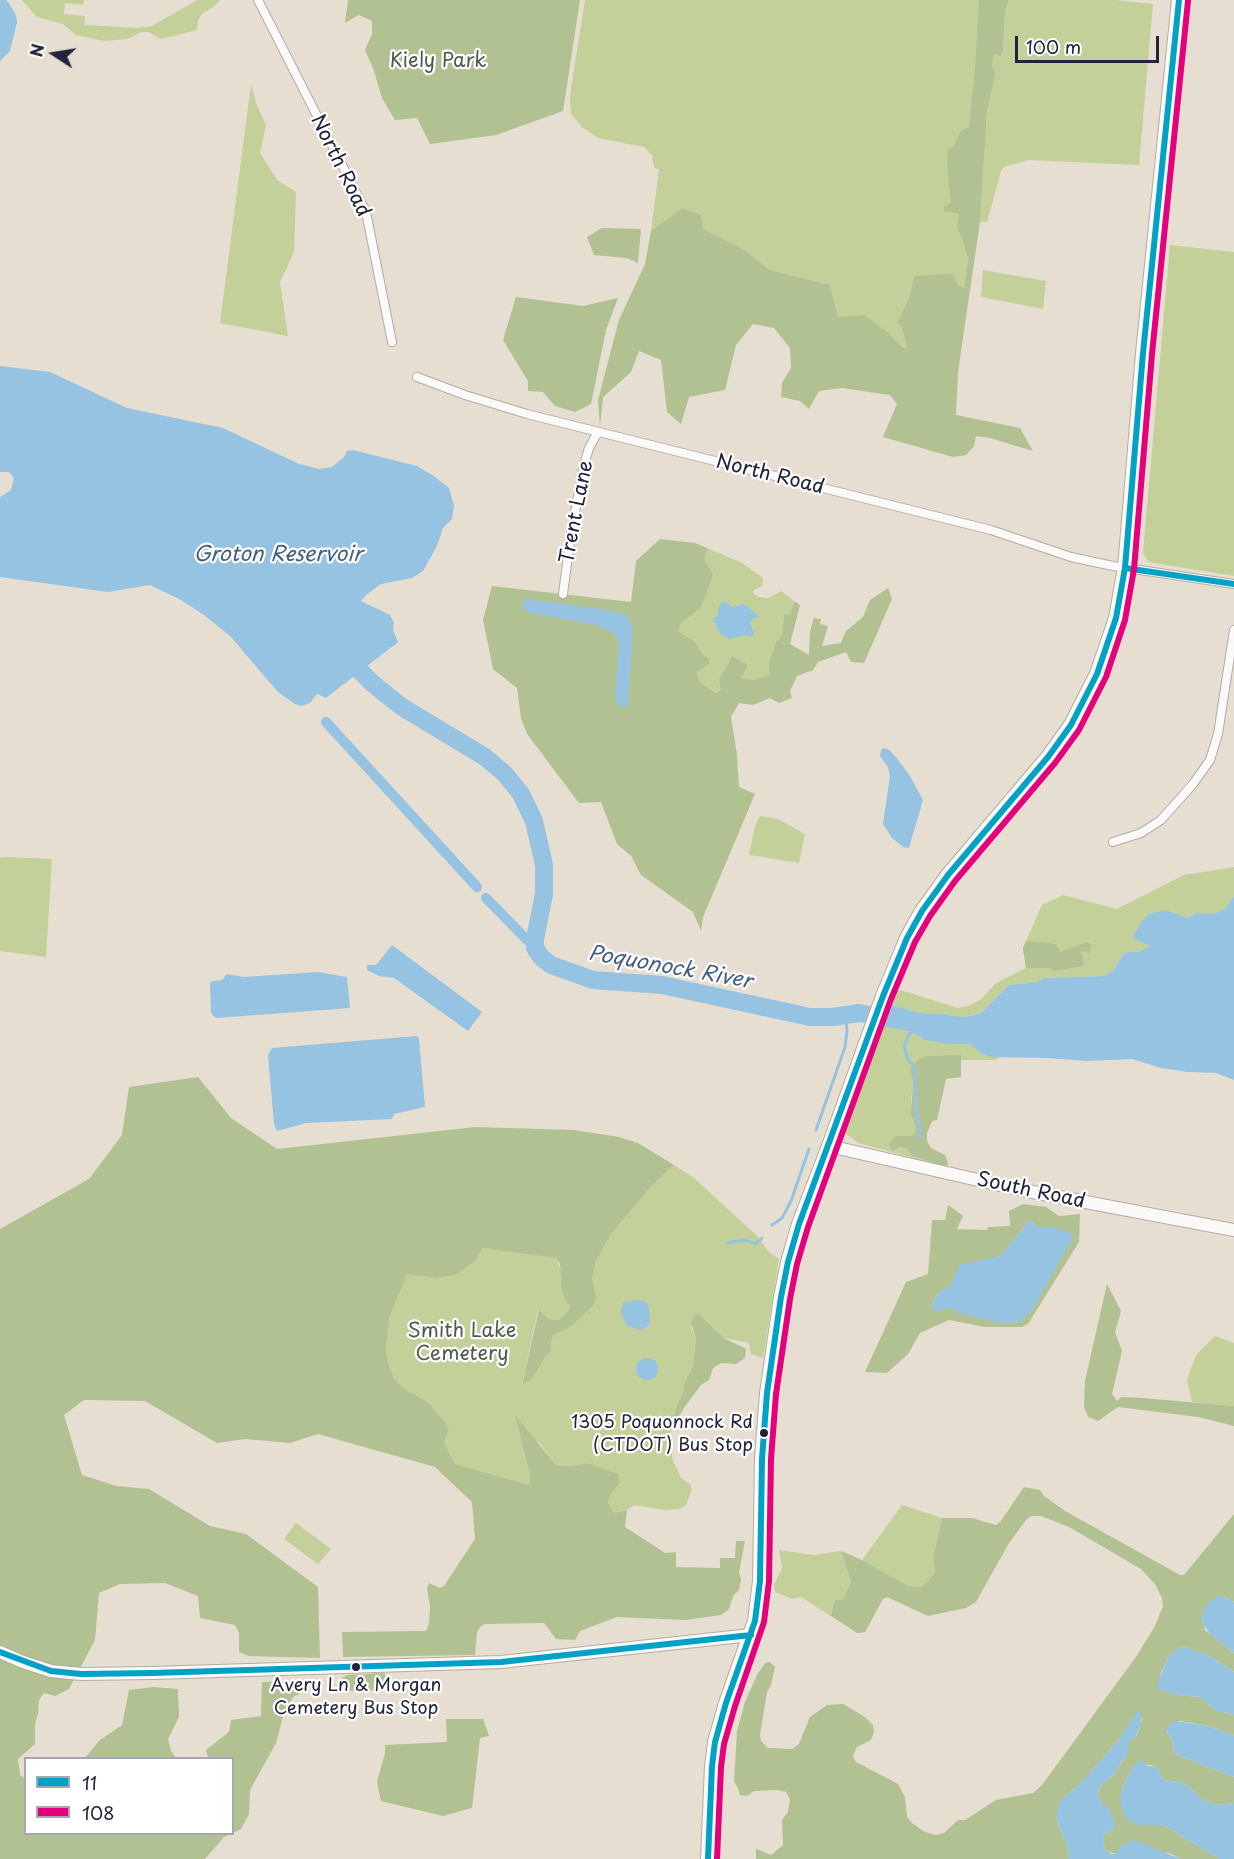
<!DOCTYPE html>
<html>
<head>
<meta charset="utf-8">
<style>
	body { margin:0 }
	#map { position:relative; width:1234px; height:1859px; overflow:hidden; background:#e6ded0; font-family:"Playpen Sans",sans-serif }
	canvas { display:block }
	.legend { position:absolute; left:24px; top:1757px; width:210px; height:78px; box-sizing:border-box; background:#fff; border:2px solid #a7a7b1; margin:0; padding:8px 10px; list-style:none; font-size:18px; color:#22223b }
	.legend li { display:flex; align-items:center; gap:12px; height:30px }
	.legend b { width:30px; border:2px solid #a7a7b1 }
	.north { position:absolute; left:24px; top:24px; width:60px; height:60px; -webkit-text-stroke:4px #fff; paint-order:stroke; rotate:282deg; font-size:16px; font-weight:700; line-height:24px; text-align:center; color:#22223b }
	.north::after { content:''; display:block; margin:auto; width:21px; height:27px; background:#22223b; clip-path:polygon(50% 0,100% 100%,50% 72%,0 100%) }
	.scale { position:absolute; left:1015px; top:36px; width:144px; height:27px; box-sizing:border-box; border:3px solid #22223b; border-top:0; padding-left:8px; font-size:18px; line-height:21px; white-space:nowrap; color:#22223b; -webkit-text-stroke:4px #fff; paint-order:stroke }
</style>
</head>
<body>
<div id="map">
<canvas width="1234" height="1859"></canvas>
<ul class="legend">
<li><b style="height:8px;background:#02a2c7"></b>11</li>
<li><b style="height:8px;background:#e5007d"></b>108</li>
</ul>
<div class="north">N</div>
<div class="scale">100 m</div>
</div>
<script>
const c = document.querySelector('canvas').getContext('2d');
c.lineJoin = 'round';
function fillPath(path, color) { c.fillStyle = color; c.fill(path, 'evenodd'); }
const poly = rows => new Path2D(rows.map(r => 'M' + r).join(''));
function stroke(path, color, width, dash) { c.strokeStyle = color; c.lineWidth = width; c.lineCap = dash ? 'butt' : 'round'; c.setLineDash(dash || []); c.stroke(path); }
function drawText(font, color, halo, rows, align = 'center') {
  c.font = font + ' "Playpen Sans",sans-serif'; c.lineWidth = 4.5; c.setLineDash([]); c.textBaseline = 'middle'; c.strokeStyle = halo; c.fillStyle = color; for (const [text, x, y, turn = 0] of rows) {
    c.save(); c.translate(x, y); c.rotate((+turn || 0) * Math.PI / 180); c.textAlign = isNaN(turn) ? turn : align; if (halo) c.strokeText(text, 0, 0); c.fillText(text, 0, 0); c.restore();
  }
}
const green = poly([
	[22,0,84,0,83,5,65,3,64,14,85,16,84,25,138,28,152,26,197,0,220,0,215,6,203,13,198,20,197,30,161,39,148,32,141,32,127,39,104,41,76,35,63,24,37,17],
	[585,0,993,0,972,216,957,228,962,238,968,259,964,288,914,277,910,295,897,324,901,325,907,348,902,347,890,334,838,317,830,285,770,270,743,249,703,229,682,208,651,231,659,169,654,168,652,155,644,147,598,138,582,127,571,114,570,102,571,88],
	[1009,0,1116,0,1153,4,1139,165,1029,160,1004,167,1001,171,987,222,980,222,987,111,996,72,992,66,994,55,997,56,1003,50,1005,12],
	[251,84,257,106,266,125,260,153,277,180,296,192,294,252,280,282,288,336,220,323],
	[1170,245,1234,252,1234,576,1149,562,1143,553],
	[983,270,1046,281,1043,309,981,297],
	[707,548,742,563,763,578,762,586,754,590,753,593,758,597,769,598,781,591,794,601,790,615,784,614,782,636,771,675,753,680,740,678,715,693,699,681,695,673,708,664,709,659,702,653,694,641,679,632,680,624,701,608,712,574,703,560],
	[760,816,778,819,805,834,799,863,749,855,755,826],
	[5,857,52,859,46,957,0,951,0,858],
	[1234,867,1234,896,1225,909,1213,914,1194,914,1188,918,1166,910,1157,914,1138,929,1132,938,1152,946,1138,952,1127,952,1122,956,1114,970,1104,976,1043,978,1037,982,1009,985,981,1013,971,1016,961,1017,942,1014,920,1013,892,1005,896,992,900,990,958,1008,968,1006,980,1000,996,983,1026,968,1023,948,1042,905,1063,895,1117,909,1184,875],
	[894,1024,912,1030,921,1038,950,1044,970,1044,985,1055,1000,1057,995,1060,961,1060,961,1055,913,1081,911,1100,916,1131,912,1136,896,1136,892,1151,900,1147,907,1149,912,1156,947,1167,858,1143,845,1133,848,1114,876,1041,879,1042,884,1026],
	[674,1165,694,1178,757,1236,769,1252,779,1259,763,1358,751,1354,749,1343,724,1338,700,1315,691,1327,696,1338,693,1366,684,1384,684,1391,677,1406,669,1439,673,1461,678,1471,681,1478,690,1484,692,1489,686,1505,679,1509,664,1510,634,1505,627,1510,614,1513,608,1502,612,1492,620,1483,587,1463,571,1466,556,1465,538,1441,530,1474,530,1485,455,1464,444,1443,448,1428,428,1402,405,1390,395,1380,388,1365,386,1348,390,1316,407,1273,436,1278,456,1275,475,1261,483,1248,556,1257,562,1274,562,1289,570,1305,568,1311,559,1320,553,1320,547,1318,538,1311,522,1384,551,1351,551,1342,554,1335,572,1326,593,1306,592,1279,596,1261,611,1234,651,1187],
	[1215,1336,1234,1343,1234,1406,1192,1402,1187,1380,1196,1355],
	[902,1505,942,1518,933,1557,935,1571,929,1582,921,1587,908,1586,862,1560],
	[296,1523,331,1549,318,1564,284,1539],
	[779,1550,814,1555,841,1551,851,1582,843,1599,834,1601,831,1616,801,1597,792,1599,775,1592,774,1585,782,1568]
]);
const forest = poly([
	[348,0,580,0,563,111,496,135,430,144,417,118,395,120,382,98,373,68,365,50,372,34,372,21,359,15,345,23],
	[979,0,1009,0,1005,12,1003,50,1000,56,994,55,992,66,996,72,987,111,980,222,958,372,956,415,1020,428,1033,451,990,438,976,436,974,446,966,455,953,457,883,437,897,404,890,395,842,388,819,391,809,409,800,401,781,397,782,383,791,368,790,348,774,328,753,324,736,345,725,390,689,397,681,424,667,412,661,360,639,351,631,372,603,397,600,428,598,400,619,320,645,264,651,231,682,208,701,215,703,229,743,249,770,270,830,285,838,317,864,315,890,334,902,347,907,348,901,325,897,324,910,295,914,276,952,274,959,286,964,288,968,259,962,238,957,228,959,214,944,211,944,206,951,203,948,179,947,152,954,145,961,131,969,127,975,70],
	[602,228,641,229,638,263,627,258,594,255,587,237],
	[516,297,583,306,618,298,606,330,591,404,575,412,555,406,543,392,528,391,528,381,503,340],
	[660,539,695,543,707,548,704,560,713,574,701,608,680,624,679,632,694,641,702,653,709,659,709,664,696,673,699,681,715,693,721,690,719,680,732,656,748,665,741,678,753,680,770,675,769,662,776,642,782,636,784,614,790,615,794,601,800,605,790,644,809,655,810,632,814,618,821,619,820,624,828,626,822,646,841,643,846,631,863,617,870,600,888,588,892,599,864,663,851,662,846,652,818,662,813,670,797,676,790,691,792,698,779,703,770,698,753,705,739,703,731,717,737,755,739,787,755,794,703,917,701,931,693,912,641,875,631,856,617,844,601,802,579,803,527,734,521,718,517,688,493,669,483,620,492,586,631,602,636,561],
	[1026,941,1056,944,1060,952,1087,942,1092,945,1089,954,1085,951,1081,952,1084,966,1054,971,1051,968,1026,968,1023,948],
	[961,1055,961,1077,946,1079,937,1120,932,1121,927,1133,927,1141,931,1148,945,1155,948,1163,947,1167,912,1156,907,1149,900,1147,892,1151,889,1144,896,1136,912,1136,916,1131,914,1121,911,1114,913,1081,910,1069,918,1060,928,1056],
	[198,1077,231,1118,277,1149,475,1127,574,1130,619,1137,638,1143,674,1165,651,1187,611,1234,596,1261,592,1279,596,1297,593,1306,572,1326,554,1335,551,1342,551,1351,544,1359,532,1379,522,1385,539,1310,547,1318,553,1320,559,1320,568,1311,570,1305,565,1300,562,1289,560,1264,556,1258,483,1248,475,1261,456,1275,436,1278,407,1274,390,1316,386,1348,388,1364,395,1380,406,1390,428,1402,449,1428,444,1443,455,1464,530,1485,530,1474,515,1415,556,1465,571,1466,587,1463,618,1474,620,1483,612,1492,608,1502,614,1513,627,1510,625,1527,665,1553,676,1552,676,1567,720,1568,720,1558,735,1558,736,1541,745,1541,739,1572,741,1579,739,1590,733,1596,729,1609,721,1615,686,1620,617,1617,580,1631,575,1640,556,1639,544,1623,485,1624,480,1627,477,1632,475,1655,343,1657,342,1632,426,1631,429,1624,430,1606,427,1588,429,1583,440,1588,444,1586,475,1539,472,1502,435,1467,318,1434,290,1443,245,1439,217,1443,145,1401,84,1400,64,1415,82,1475,116,1486,149,1489,210,1526,246,1534,318,1587,320,1658,249,1656,239,1652,239,1633,235,1625,200,1618,198,1596,165,1583,120,1584,99,1593,95,1640,69,1689,55,1696,44,1693,39,1700,38,1714,35,1723,35,1744,18,1759,20,1775,25,1778,26,1834,231,1834,224,1837,205,1859,0,1859,0,1229,89,1179,122,1135,129,1087],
	[1023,1204,1046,1207,1059,1216,1080,1214,1079,1242,1028,1324,1022,1327,985,1327,949,1320,920,1333,908,1354,887,1373,865,1372,906,1282,928,1274,932,1220,945,1220,948,1205,963,1216,957,1229,987,1230,988,1227,1010,1226,1009,1211],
	[1030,1220,1037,1227,1041,1227,931,1306,937,1295,952,1283,988,1260,1000,1256],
	[1107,1284,1121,1311,1115,1332,1122,1351,1112,1394,1117,1401,1121,1397,1143,1398,1234,1406,1234,1426,1198,1417,1118,1407,1098,1421,1088,1417,1084,1407,1085,1381],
	[696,1314,700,1315,724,1338,746,1349,745,1358,736,1364,721,1363,713,1368,709,1380,701,1385,684,1408,670,1432,677,1405,684,1391,684,1384,693,1366,696,1338,691,1322],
	[1024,1487,1040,1490,1044,1496,1065,1511,1180,1575,1184,1575,1234,1514,1234,1602,1222,1596,1202,1617,1205,1630,1234,1653,1234,1672,1206,1654,1184,1647,1181,1648,1167,1660,1160,1675,1176,1695,1200,1697,1215,1710,1234,1715,1234,1736,1209,1726,1180,1721,1167,1732,1171,1738,1175,1754,1234,1777,1234,1803,1217,1805,1205,1801,1184,1783,1164,1780,1157,1767,1145,1764,1133,1766,1122,1788,1140,1825,1163,1825,1220,1859,1181,1859,1169,1853,1122,1848,1116,1854,1105,1850,1103,1842,1104,1834,1114,1829,1108,1808,1101,1803,1098,1793,1100,1786,1112,1776,1124,1759,1128,1741,1137,1735,1142,1720,1139,1710,1117,1742,1082,1782,1063,1798,1056,1818,1068,1849,1069,1859,756,1859,756,1849,771,1855,783,1845,782,1820,788,1812,790,1799,786,1792,778,1790,754,1791,747,1796,740,1795,738,1788,734,1782,737,1731,745,1702,757,1675,765,1663,770,1662,775,1667,771,1685,767,1692,760,1735,761,1741,768,1748,792,1749,799,1744,810,1717,827,1705,843,1704,865,1717,873,1725,874,1732,871,1740,857,1747,853,1756,856,1762,898,1784,905,1797,907,1817,912,1823,925,1832,936,1835,944,1833,958,1820,965,1820,996,1800,1033,1793,1042,1785,1136,1657,1155,1626,1163,1606,1162,1598,1155,1584,1141,1569,1069,1527,1041,1516,1031,1516,1026,1520,1009,1543,976,1602,966,1608,928,1616,887,1597,883,1599,865,1632,861,1633,857,1633,831,1616,834,1601,843,1599,851,1582,841,1551,862,1560,908,1586,921,1587,929,1581,935,1571,933,1557,942,1518,972,1518,996,1525,1000,1522],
	[385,1673,384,1690,342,1691,342,1678,347,1675],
	[296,1681,304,1692,293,1697,284,1713,276,1743,250,1790,249,1814,241,1829,233,1833,232,1758,208,1758,206,1750,229,1732,231,1720,261,1716,262,1682],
	[153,1687,178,1689,179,1717,168,1739,171,1751,176,1758,85,1758,100,1740,122,1725,129,1690],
	[446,1719,483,1719,489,1736,480,1738,472,1808,443,1816,381,1801,377,1782,385,1753,385,1745,447,1742]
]);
const water = poly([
	[0,0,6,0,9,3,16,15,17,22,10,51,0,61],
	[0,366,50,372,127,408,223,428,299,464,319,469,332,467,344,457,347,451,353,450,417,466,435,477,449,488,454,506,452,519,443,528,437,546,423,571,412,578,381,584,366,595,361,601,390,615,394,623,393,630,398,642,326,698,317,694,310,703,302,706,295,704,278,692,230,636,204,615,181,600,150,585,108,592,0,577,0,497,11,490,14,478,9,472,0,472],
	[524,599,602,609,627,615,633,629,628,706,620,707,615,698,619,643,614,634,597,625,531,613,525,610,522,603],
	[723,601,733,607,744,604,756,613,759,617,753,618,750,623,754,633,753,637,745,635,730,639,720,634,713,618,718,616,718,608],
	[883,748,888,749,896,757,910,776,923,800,909,848,903,847,892,838,883,824,890,776,888,767,880,756,881,750],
	[1234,896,1234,1080,1216,1073,1188,1072,1161,1068,1132,1059,1086,1061,1048,1058,990,1057,981,1053,970,1044,950,1044,925,1040,902,1025,894,1024,884,1026,892,1005,920,1013,942,1014,961,1017,971,1016,981,1013,1009,985,1037,982,1043,978,1104,976,1114,970,1122,956,1127,952,1138,952,1151,946,1132,938,1142,921,1149,914,1166,910,1188,918,1196,913,1213,914,1225,909],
	[392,945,482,1012,468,1031,394,978,379,976,367,970,367,965,376,965],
	[318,972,347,977,350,1008,217,1018,213,1016,211,1012,210,983,213,981,222,980,227,974,244,977],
	[417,1036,419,1039,425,1107,394,1114,392,1119,306,1123,277,1131,274,1124,268,1055,272,1048],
	[1030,1220,1037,1227,1050,1227,1069,1232,1073,1235,1073,1238,1031,1311,1020,1322,1002,1323,954,1312,954,1308,934,1311,931,1306,937,1295,952,1283,959,1265,1000,1256],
	[638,1300,645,1302,649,1307,650,1322,647,1327,640,1330,626,1325,621,1312,623,1303],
	'636 1369a11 11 0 1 1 22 0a11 11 0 1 1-22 0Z',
	[1222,1596,1234,1602,1234,1653,1211,1635,1203,1624,1202,1617,1206,1605,1216,1597],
	[1184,1647,1206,1654,1234,1672,1234,1715,1215,1710,1200,1697,1176,1695,1159,1690,1157,1684,1167,1660,1175,1650],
	[1138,1710,1139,1710,1141,1713,1141,1724,1135,1738,1128,1741,1128,1753,1112,1776,1100,1786,1098,1793,1101,1803,1108,1807,1116,1826,1114,1829,1104,1834,1103,1843,1105,1850,1112,1854,1116,1854,1123,1844,1134,1840,1181,1859,1069,1859,1068,1849,1056,1818,1060,1801,1082,1782,1117,1742],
	[1176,1721,1209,1726,1234,1736,1234,1777,1175,1754,1171,1738,1165,1728],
	[1139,1761,1143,1761,1148,1766,1157,1767,1164,1780,1184,1783,1205,1801,1217,1805,1234,1803,1234,1859,1220,1859,1163,1825,1140,1825,1129,1821,1124,1815,1120,1800,1122,1788,1133,1766]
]);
const stream = poly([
	[916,1029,909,1034,904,1046,908,1060,914,1065,916,1101,915,1108,920,1130,919,1138],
	[816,1130,845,1047,847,1031,846,1014],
	[772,1225,782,1218,791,1201,809,1149],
	[727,1243,744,1240,756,1244,762,1238]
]);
const canal = poly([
	[326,722,477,887],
	[486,898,535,948]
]);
const river = poly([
	[345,655,372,683,402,707,485,757,505,774,521,794,534,821,544,865,544,894,535,939,535,948,541,957,551,965,593,980,662,985,810,1017,833,1017,859,1013,910,1022]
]);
const street = poly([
	[258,0,366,212,392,342],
	[417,377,465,395,527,414,991,530,1071,557,1113,566,1234,584],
	[563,594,571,533,584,465,589,448,598,432],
	[1113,842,1141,833,1161,820,1193,784,1210,760,1218,734,1234,630]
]);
const secondary = poly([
	[829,1146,1022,1190,1234,1230],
	[0,1652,23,1662,51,1671,81,1674,153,1673,501,1662,751,1635]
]);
const primary = poly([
	[708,1859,712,1766,715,1742,726,1703,755,1621,760,1581,762,1459,767,1393,781,1297,788,1262,799,1224,829,1146,883,996,907,938,922,911,948,875,1048,757,1071,725,1097,674,1116,618,1125,568,1143,353,1179,0]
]);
const bus1 = poly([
	[1125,568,1234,584],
	[0,1652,51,1671,81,1674,153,1673,501,1662,751,1635],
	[708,1859,712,1766,715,1742,726,1703,755,1621,760,1581,762,1459,767,1393,781,1297,788,1262,799,1224,883,996,907,938,922,911,948,875,1048,757,1071,725,1097,674,1116,618,1125,568,1143,353,1179,0]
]);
const bus2 = poly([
	[717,1859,721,1767,724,1744,735,1706,764,1622,769,1581,771,1459,776,1394,790,1299,797,1264,808,1227,891,999,915,942,930,916,955,881,1055,763,1079,730,1106,677,1125,620,1134,569,1152,354,1188,1]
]);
const markers = [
	[764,1433,5,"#22223b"],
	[356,1667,5,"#22223b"]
];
const busNames = [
	["1305 Poquonnock Rd",753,1423],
	["(CTDOT) Bus Stop",753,1446],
	["Avery Ln & Morgan",356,1686,"center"],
	["Cemetery Bus Stop",356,1709,"center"]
];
const parkNames = [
	["Kiely Park",438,61],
	["Smith Lake",462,1331],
	["Cemetery",462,1354]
];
const streetNames = [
	["North Road",340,166,64],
	["North Road",770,475,14],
	["Trent Lane",577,512,-79],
	["South Road",1031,1191,12]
];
const waterNames = [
	["Groton Reservoir",278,555],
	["Poquonock River",670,968,10]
];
fillPath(green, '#c3d09a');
fillPath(forest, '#b1c192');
fillPath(water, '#96c3e2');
stroke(stream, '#96c3e2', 3);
stroke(canal, '#96c3e2', 10);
stroke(river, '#96c3e2', 18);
stroke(street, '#b1aca6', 10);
stroke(secondary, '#b1aca6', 14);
stroke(primary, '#b1aca6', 16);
stroke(street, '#fbfaf8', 8);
stroke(secondary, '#fbfaf8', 12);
stroke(primary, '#fbfaf8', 14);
stroke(bus1, '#02a2c7', 6);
stroke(bus2, '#e5007d', 6);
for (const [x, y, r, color] of markers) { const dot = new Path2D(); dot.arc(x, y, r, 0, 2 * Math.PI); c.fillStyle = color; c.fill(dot); stroke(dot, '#fff', 2); }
drawText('18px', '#22223b', '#fff', busNames, 'right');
drawText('20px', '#515b4c', '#fff', parkNames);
drawText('20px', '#22223b', '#fff', streetNames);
drawText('italic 21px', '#425e81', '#fff', waterNames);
</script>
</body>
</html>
